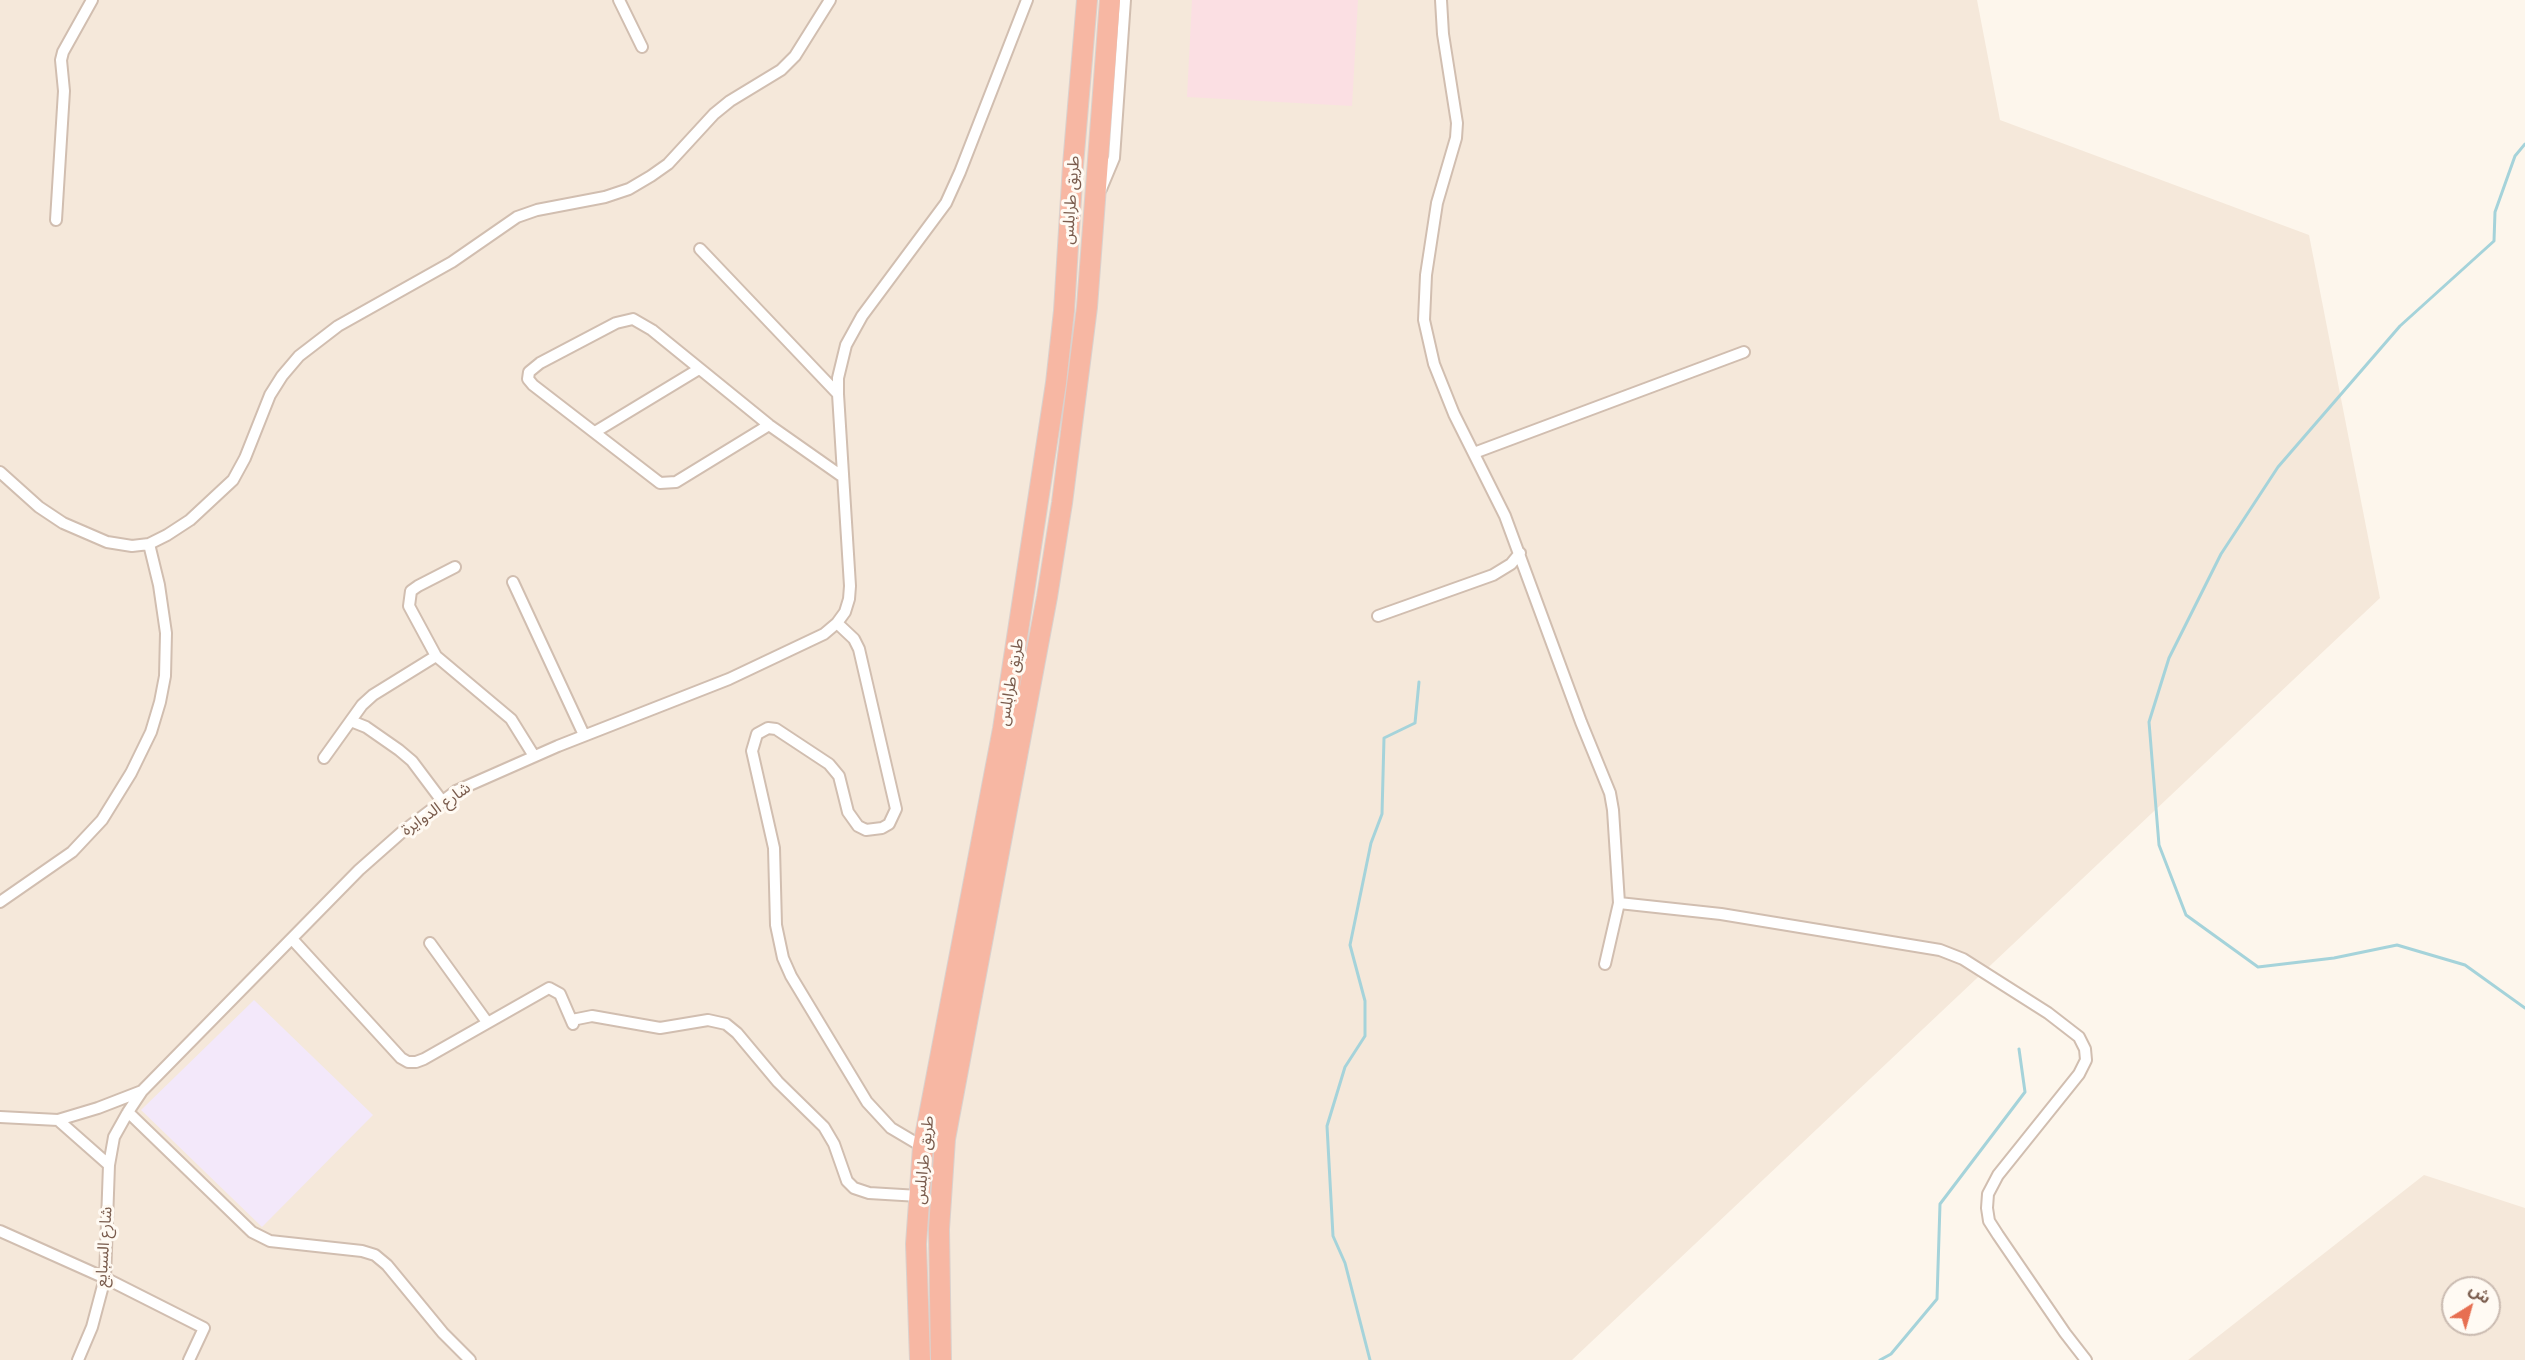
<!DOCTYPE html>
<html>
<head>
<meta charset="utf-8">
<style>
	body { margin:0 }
	#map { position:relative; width:2525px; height:1360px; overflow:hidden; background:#fdf6ec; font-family:Inter,"Noto Sans Arabic",sans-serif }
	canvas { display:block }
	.north { position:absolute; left:2441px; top:1276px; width:60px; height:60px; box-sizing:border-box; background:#fffaf3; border:2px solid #cabbb1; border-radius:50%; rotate:37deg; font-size:16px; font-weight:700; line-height:24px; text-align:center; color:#7a5c4d }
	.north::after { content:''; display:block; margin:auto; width:21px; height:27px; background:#e76f51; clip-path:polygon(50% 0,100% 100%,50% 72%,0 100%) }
</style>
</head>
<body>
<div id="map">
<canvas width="2525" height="1360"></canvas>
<div class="north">ش</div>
</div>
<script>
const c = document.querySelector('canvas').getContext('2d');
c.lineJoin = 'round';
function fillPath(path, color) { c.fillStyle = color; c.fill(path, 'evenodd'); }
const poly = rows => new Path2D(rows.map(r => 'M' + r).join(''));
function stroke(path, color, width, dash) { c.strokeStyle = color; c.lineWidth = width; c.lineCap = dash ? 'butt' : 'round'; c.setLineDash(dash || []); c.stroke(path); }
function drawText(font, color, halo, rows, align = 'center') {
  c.font = font + ' Inter,"Noto Sans Arabic",sans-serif'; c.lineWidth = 6; c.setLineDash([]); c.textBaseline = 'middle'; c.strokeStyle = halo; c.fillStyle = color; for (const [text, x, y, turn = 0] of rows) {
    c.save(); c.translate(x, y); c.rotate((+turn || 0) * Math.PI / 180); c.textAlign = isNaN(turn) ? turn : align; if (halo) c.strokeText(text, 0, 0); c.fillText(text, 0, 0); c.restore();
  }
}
const residential = poly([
	[0,0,1977,0,2000,120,2309,235,2380,598,1572,1360,0,1360],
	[2424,1175,2525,1208,2525,1360,2188,1360],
	[2453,1288,2489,1288,2489,1324,2453,1324]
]);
const education = poly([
	[254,1000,373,1115,262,1227,141,1110]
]);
const medical = poly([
	[1192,0,1358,0,1352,106,1187,97]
]);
const stream = poly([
	[2525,144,2515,156,2495,212,2494,241,2400,326,2278,467,2221,554,2169,658,2149,722,2159,845,2186,915,2258,967,2334,958,2397,945,2465,965,2525,1008],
	[1370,1360,1345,1263,1333,1236,1327,1126,1345,1067,1365,1036,1365,1001,1350,945,1371,843,1382,814,1384,738,1415,723,1419,682],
	[1880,1360,1891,1354,1937,1299,1940,1204,2025,1092,2019,1049]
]);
const street = poly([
	[619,0,642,47],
	[1441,0,1443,34,1457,123,1456,138,1437,203,1426,275,1424,320,1434,364,1454,414,1505,516,1581,722,1610,793,1613,810,1619,903,1605,964],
	[1101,189,1114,158,1125,0],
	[56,220,64,91,61,60,63,52,92,0],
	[700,249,838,394],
	[769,425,676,482,660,483,533,385,528,379,529,372,540,363,616,323,633,319,652,330,769,425,843,477],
	[595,432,699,369],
	[1474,453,1744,352],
	[0,472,39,507,63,523,107,542,132,546,149,544,167,535,190,520,233,480,245,458,270,395,282,376,299,356,338,326,452,262,517,217,537,210,605,197,629,189,651,176,668,164,714,114,730,101,781,70,795,56,830,0],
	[455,567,418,586,411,591,409,606,436,656,511,719,534,756],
	[513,582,584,735],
	[1378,616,1493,575,1511,564,1520,553],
	[837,623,854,639,859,649,896,809,889,824,882,828,866,830,858,826,848,812,839,776,829,764,776,729,768,728,757,734,752,751,774,848,776,925,783,958,791,976,867,1102,891,1128,923,1147],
	[351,721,366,727,399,750,412,761,442,801],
	[324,758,362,705,373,695,436,656],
	[0,902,72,852,102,820,131,773,151,732,160,702,165,676,166,633,159,585,149,544],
	[1619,903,1721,914,1940,950,1963,959,2048,1013,2079,1037,2085,1049,2086,1060,2079,1074,1998,1175,1988,1194,1987,1208,1989,1221,1998,1235,2065,1333,2086,1360],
	[293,940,401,1058,408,1062,416,1062,424,1059,549,988,560,994,573,1024],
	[430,943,487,1022],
	[572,1020,592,1016,660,1028,708,1020,726,1024,737,1033,778,1082,824,1127,834,1144,847,1181,854,1188,869,1193,919,1196],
	[128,1112,252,1232,270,1241,362,1251,375,1255,387,1265,443,1333,470,1360],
	[0,1117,58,1120,98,1108,142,1091],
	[58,1120,109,1165],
	[0,1231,105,1278,204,1328,189,1360],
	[78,1360,92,1327,105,1278,109,1165,114,1137,128,1112,142,1091,359,870,402,832,456,791,558,746,729,679,824,634,837,623,845,612,849,599,850,586,838,394,838,378,846,345,862,316,946,203,960,172,1027,0]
]);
const highway = poly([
	[920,1360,916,1244,923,1147,1003,729,1056,383,1064,311,1073,165,1087,0],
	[941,1360,939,1229,945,1139,1047,597,1062,503,1087,307,1110,0]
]);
const streetNames = [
	["طريق طرابلس",1071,200,-86],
	["طريق طرابلس",1011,682,-80],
	["شارع الدوايرة",436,809,-35],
	["طريق طرابلس",924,1160,-84],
	["شارع السبايع",104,1247,-86]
];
fillPath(residential, '#f5e8da');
fillPath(education, '#f3e8fa');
fillPath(medical, '#fbdfe3');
stroke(stream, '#a5d3da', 3);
stroke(street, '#d1beb0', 14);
stroke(highway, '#dad1cd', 22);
stroke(street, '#fff', 10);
stroke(highway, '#f7b7a3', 20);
drawText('16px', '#7a5c4d', '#fffaf3', streetNames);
</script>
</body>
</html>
